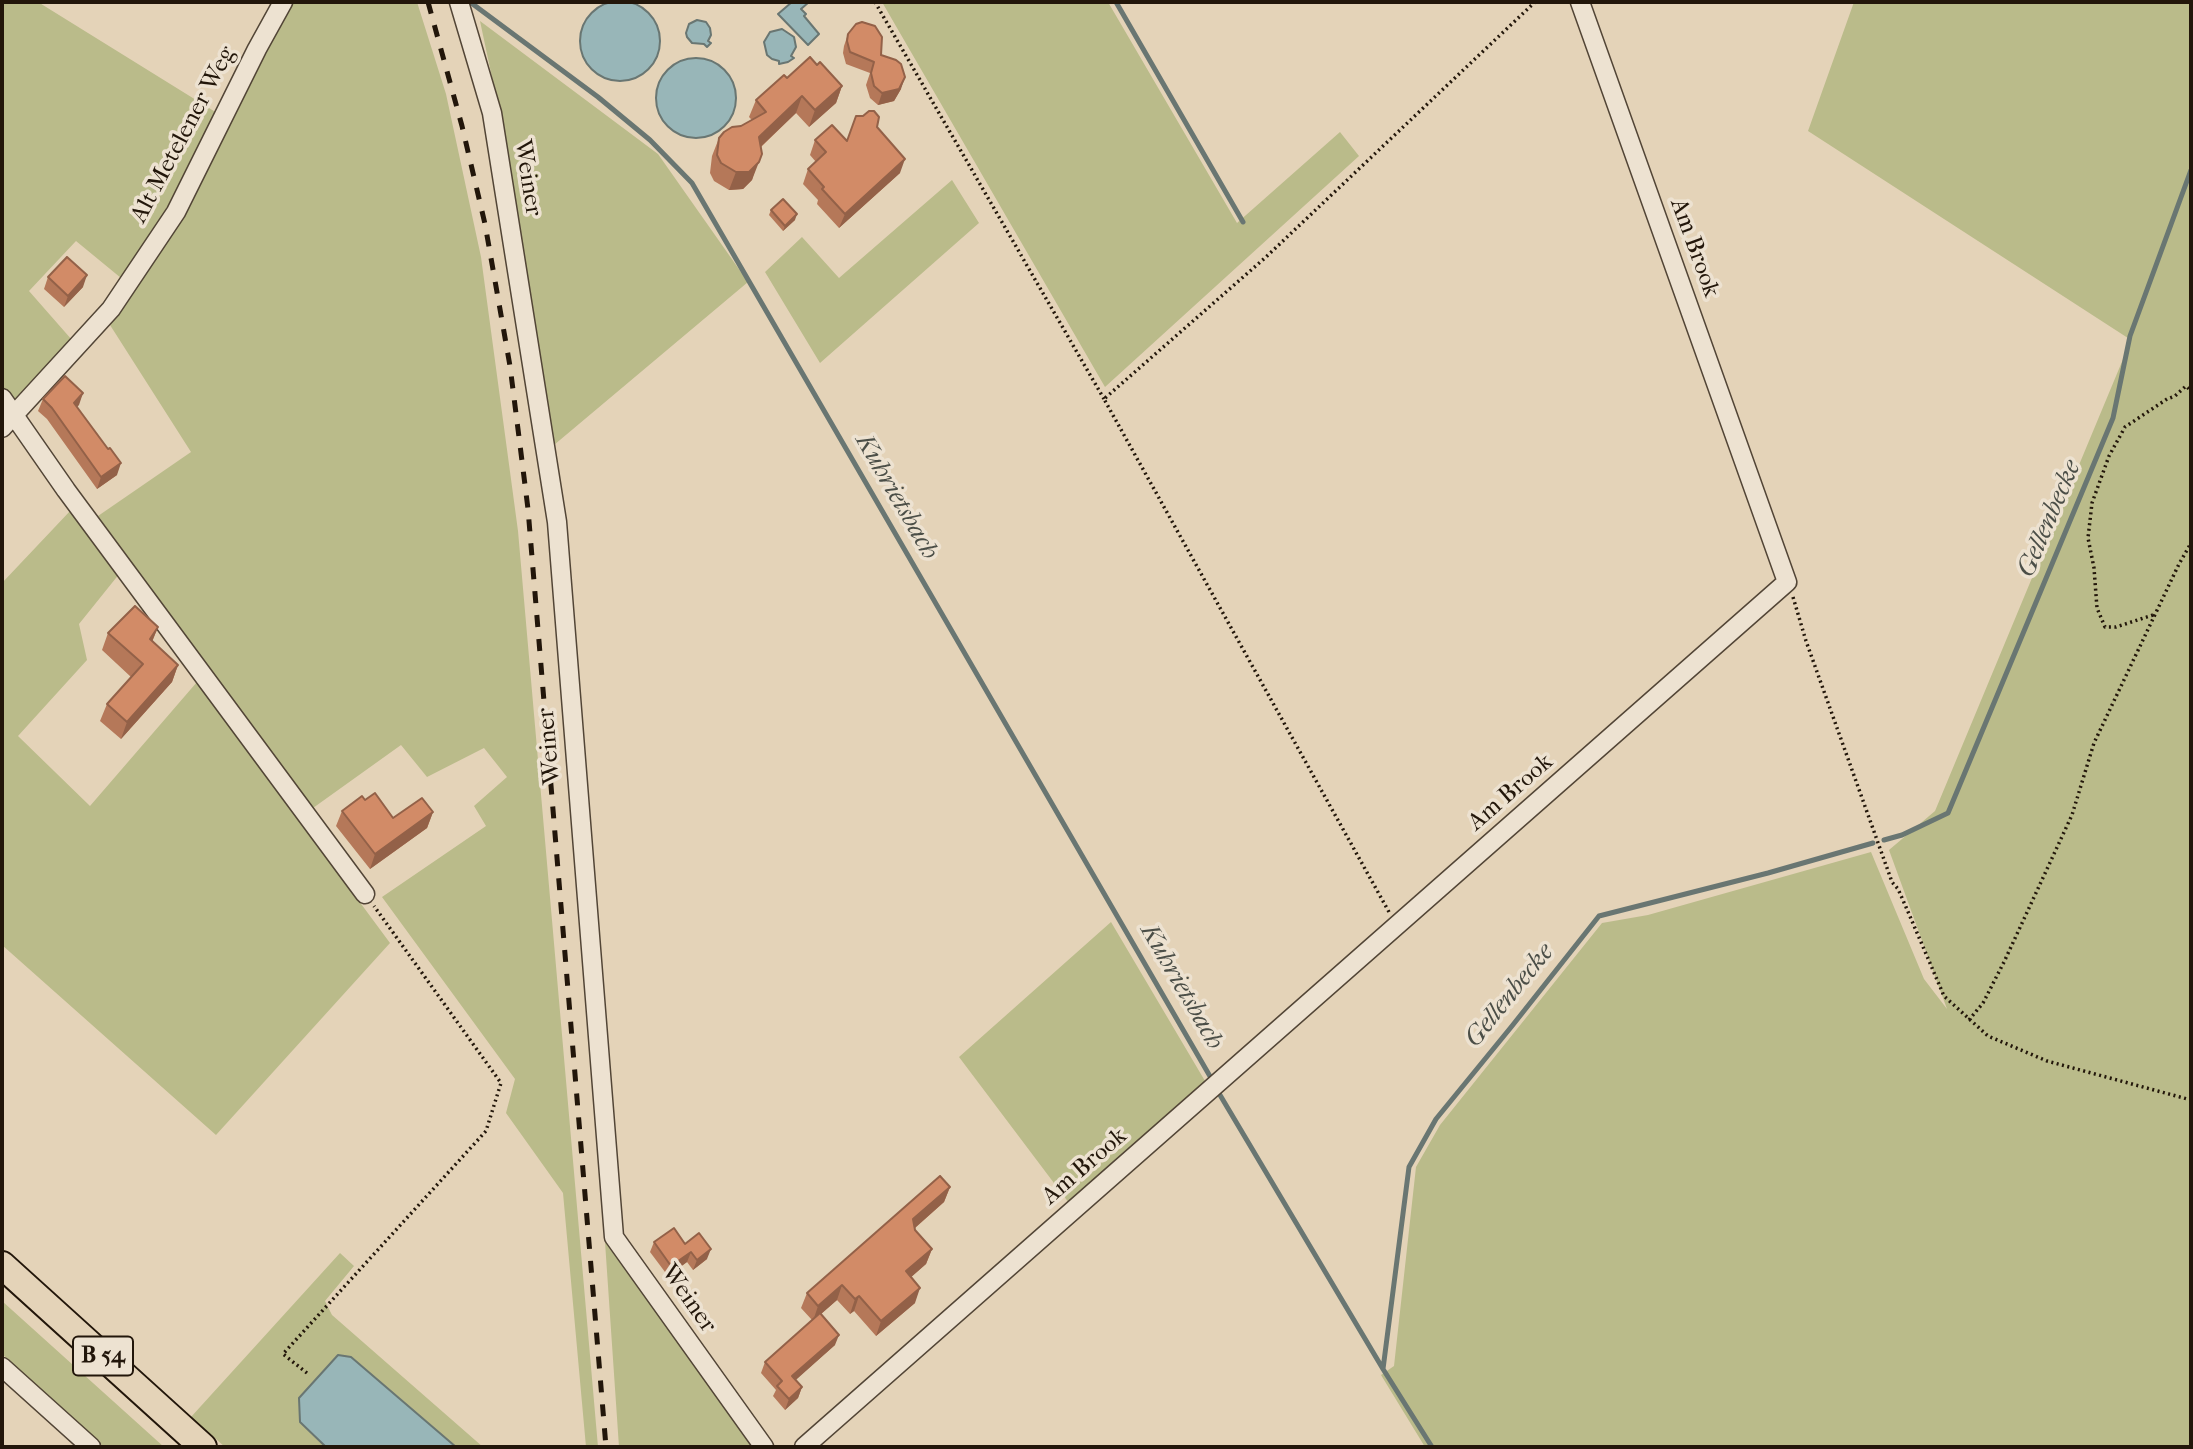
<!DOCTYPE html>
<html>
<head>
<meta charset="utf-8">
<style>
	body { margin:0 }
	#map { position:relative; width:2193px; height:1449px; overflow:hidden; background:#e4d3b8; font-family:"IM FELL French Canon",serif }
	canvas { display:block }
	.frame { position:absolute; inset:0; border:4px solid #22160a; pointer-events:none }
</style>
</head>
<body>
<div id="map">
<canvas width="2193" height="1449"></canvas>
<div class="frame"></div>
</div>
<script>
const c = document.querySelector('canvas').getContext('2d');
c.lineJoin = 'round';
function fillPath(path, color) { c.fillStyle = color; c.fill(path, 'evenodd'); }
const poly = rows => new Path2D(rows.map(r => 'M' + r).join(''));
function stroke(path, color, width, dash) { c.strokeStyle = color; c.lineWidth = width; c.lineCap = dash ? 'butt' : 'round'; c.setLineDash(dash || []); c.stroke(path); }
function drawText(font, color, halo, rows, align = 'center') {
  c.font = font + ' "IM FELL French Canon",serif'; c.lineWidth = 7; c.setLineDash([]); c.textBaseline = 'middle'; c.strokeStyle = halo; c.fillStyle = color; for (const [text, x, y, turn = 0] of rows) {
    c.save(); c.translate(x, y); c.rotate((+turn || 0) * Math.PI / 180); c.textAlign = isNaN(turn) ? turn : align; if (halo) c.strokeText(text, 0, 0); c.fillText(text, 0, 0); c.restore();
  }
}
const green = poly([
	[2,2,38,2,217,113,170,208,121,278,76,241,29,291,72,340,14,402,2,385],
	[292,2,417,2,446,94,481,257,518,531,598,1447,586,1447,563,1193,506,1113,515,1079,382,897,486,826,474,806,507,777,484,748,427,777,401,745,313,808,250,726,98,516,191,452,110,325,187,211,265,48],
	[882,2,1108,2,1237,223,1340,132,1359,156,1105,387],
	[1854,2,2191,2,2191,1447,1425,1447,1381,1375,1394,1366,1416,1167,1440,1125,1602,923,1648,915,1871,852,1924,979,1947,1009,1889,850,1935,811,2131,340,1808,131],
	[480,21,658,154,748,282,554,445,503,129],
	[952,180,979,223,820,363,765,272,802,237,839,278],
	[71,510,120,573,79,624,87,660,18,736,90,806,197,682,390,943,216,1135,2,945,2,583],
	[1111,922,1205,1081,1069,1203,959,1057],
	[605,1242,754,1447,619,1447],
	[340,1253,354,1266,325,1301,332,1315,483,1447,456,1447,351,1357,300,1422,326,1447,225,1447,191,1417],
	[2,1301,164,1447,104,1447,2,1354]
]);
const water = poly([
	'580 41a40 40 0 1 1 80 0a40 40 0 1 1-80 0Z',
	[792,2,809,2,801,9,806,14,804,16,819,34,808,45,778,14,792,2],
	[697,20,706,22,710,28,711,35,708,41,711,43,707,47,704,44,692,43,687,37,686,33,689,24,697,20],
	[782,29,794,37,796,47,791,56,794,58,788,62,779,64,779,61,772,59,767,55,764,42,770,32,782,29],
	'656 98a40 40 0 1 1 80 0a40 40 0 1 1-80 0Z',
	[338,1355,351,1357,456,1447,326,1447,300,1422,299,1398,338,1355]
]);
const stream = poly([
	[470,2,598,97,650,140,692,183,1211,1078],
	[1116,2,1243,222],
	[1884,840,1902,835,1948,813,2113,418,2130,336,2191,170],
	[1220,1095,1383,1369,1432,1447],
	[1383,1369,1409,1167,1436,1119,1512,1026,1599,916,1768,873,1873,843]
]);
const path = poly([
	[875,2,1104,399],
	[1793,597,1806,641,1892,882,1898,889,1906,907,1944,996,1988,1036,2047,1061,2191,1100],
	[2153,615,2116,627,2105,627,2097,608,2094,568,2088,538,2092,503,2109,456,2125,427,2167,399,2175,396,2186,386,2191,391],
	[1389,912,1104,399,1266,257,1535,2],
	[1969,1020,1983,1003,2004,962,2072,815,2094,743,2179,564,2191,543],
	[307,1373,283,1354,486,1131,501,1083,374,906]
]);
const minor = poly([
	[459,2,492,113,557,522,614,1237,764,1447],
	[2,398,66,490,365,894],
	[2,428,111,309,176,212,257,49,283,2],
	[2,1367,91,1447],
	[804,1447,1787,582,1580,2]
]);
const highway = poly([
	[2,1265,203,1447]
]);
const rail = poly([
	[428,2,462,126,485,224,510,366,520,445,528,509,606,1447]
]);
const wall = poly([
	[848,34,881,55,901,89,894,101,878,105,870,98,866,85,870,73,846,64,843,53,844,46],
	[817,65,842,86,836,103,809,127,796,113,761,147,752,180,743,189,729,190,714,181,710,173,712,156,719,138,752,120,749,117,756,100],
	[877,127,900,173,839,228,817,204,818,200,803,184,808,169,816,162,810,155,815,140,847,141],
	[771,210,795,220,783,231,769,215],
	[48,277,83,287,64,307,44,289],
	[83,393,77,407,117,475,97,489,47,419,38,411,43,399],
	[158,627,152,642,178,665,172,682,121,739,100,721,107,704,131,677,102,650,108,633],
	[365,800,393,818,433,812,427,828,370,869,336,826,342,811],
	[950,1187,944,1202,915,1228,915,1230,932,1249,926,1264,911,1277,915,1303,876,1336,854,1311,850,1314,837,1300,821,1314,835,1345,795,1380,802,1387,798,1398,785,1410,773,1396,776,1390,761,1373,765,1362,812,1320,801,1308,807,1293],
	[654,1242,685,1244,707,1259,693,1270,687,1262,668,1276,650,1252]
]);
const shadedWall = poly([
	[905,77,901,89,894,101,878,105,882,93],
	[842,86,836,103,809,127,815,110],
	[802,96,796,113,753,154,759,137],
	[762,154,752,180,743,189,729,190,736,172],
	[905,159,900,173,839,228,845,214],
	[797,214,795,220,783,231,785,226],
	[87,275,83,287,64,307,68,296],
	[83,393,79,405,70,415,74,403],
	[121,463,117,475,97,489,101,477],
	[158,627,151,644,150,639],
	[178,665,172,682,121,739,127,722],
	[433,812,427,828,370,869,375,854],
	[950,1187,944,1202,908,1234,913,1219],
	[711,1249,707,1259,693,1270,697,1260],
	[932,1249,926,1264,901,1286,906,1271],
	[691,1252,687,1262,668,1276,671,1266],
	[842,1285,837,1300,813,1321,818,1306],
	[920,1288,915,1303,876,1336,881,1321],
	[859,1296,854,1311,850,1314,855,1299],
	[839,1335,835,1345,788,1387,792,1376],
	[802,1387,798,1398,785,1410,789,1399]
]);
const building = poly([
	[862,22,875,26,882,37,881,55,896,60,901,64,905,77,899,89,882,93,874,86,871,73,874,62,850,52,847,41,848,34,856,24,862,22],
	[810,57,817,65,820,62,842,86,815,110,802,96,759,137,762,154,759,162,749,172,736,172,721,163,717,155,719,138,724,132,732,127,741,126,766,112,756,100,784,75,787,78,810,57],
	[869,111,874,111,879,117,877,127,905,159,845,214,822,189,824,187,808,169,826,152,815,140,832,125,847,141,856,116,863,116,869,111],
	[783,199,797,214,785,226,771,210,783,199],
	[67,257,87,275,68,296,48,277,67,257],
	[65,376,83,393,74,403,108,449,110,448,121,463,101,477,52,408,43,399,65,376],
	[135,606,158,627,150,639,178,665,127,722,107,704,143,664,108,633,135,606],
	[375,793,393,818,422,798,433,812,375,854,342,811,362,796,365,800,375,793],
	[940,1176,950,1187,913,1219,915,1230,932,1249,906,1271,920,1288,881,1321,859,1296,855,1299,842,1285,818,1306,807,1293,940,1176],
	[674,1228,685,1244,699,1233,711,1249,697,1260,691,1252,671,1266,654,1242,674,1228],
	[820,1313,839,1335,792,1376,802,1387,789,1399,777,1386,782,1381,765,1362,820,1313]
]);
const shields = [
	[103,1356,60]
];
const shieldNames = [
	["B 54",103,1356]
];
const streetNames = [
	["Alt Metelener Weg",184,135,-62],
	["Weiner",527,178,81],
	["Am Brook",1694,248,70],
	["Weiner",550,746,-95],
	["Am Brook",1511,793,-41],
	["Am Brook",1085,1167,-41],
	["Weiner",688,1299,55]
];
const waterNames = [
	["Kuhrietsbach",896,497,60],
	["Gellenbecke",2050,519,-67],
	["Kuhrietsbach",1181,987,60],
	["Gellenbecke",1510,996,-51]
];
fillPath(green, '#babb8a');
fillPath(water, '#98b6b8');
stroke(water, '#697672', 2);
stroke(stream, '#697672', 5);
stroke(minor, '#524536', 21);
stroke(highway, '#22160a', 30);
stroke(path, '#22160a', 3.5, [2, 3.5]);
stroke(minor, '#ede2d1', 18);
stroke(highway, '#e4d3b8', 26);
stroke(rail, '#22160a', 5, [12, 12]);
fillPath(wall, '#b57859');
fillPath(shadedWall, '#936148');
fillPath(building, '#d28b67');
stroke(building, '#936148', 2);
for (const [x, y, w] of shields) { const box = new Path2D(); box.roundRect(x - w / 2, y - 19.5, w, 39, 5); c.fillStyle = '#ede2d1'; c.fill(box); stroke(box, '#22160a', 2); }
drawText('bold 23px', '#22160a', null, shieldNames);
drawText('24px', '#22160a', '#ede2d1', streetNames);
drawText('italic 26px', '#4b4e47', '#ede2d1', waterNames);
</script>
</body>
</html>
